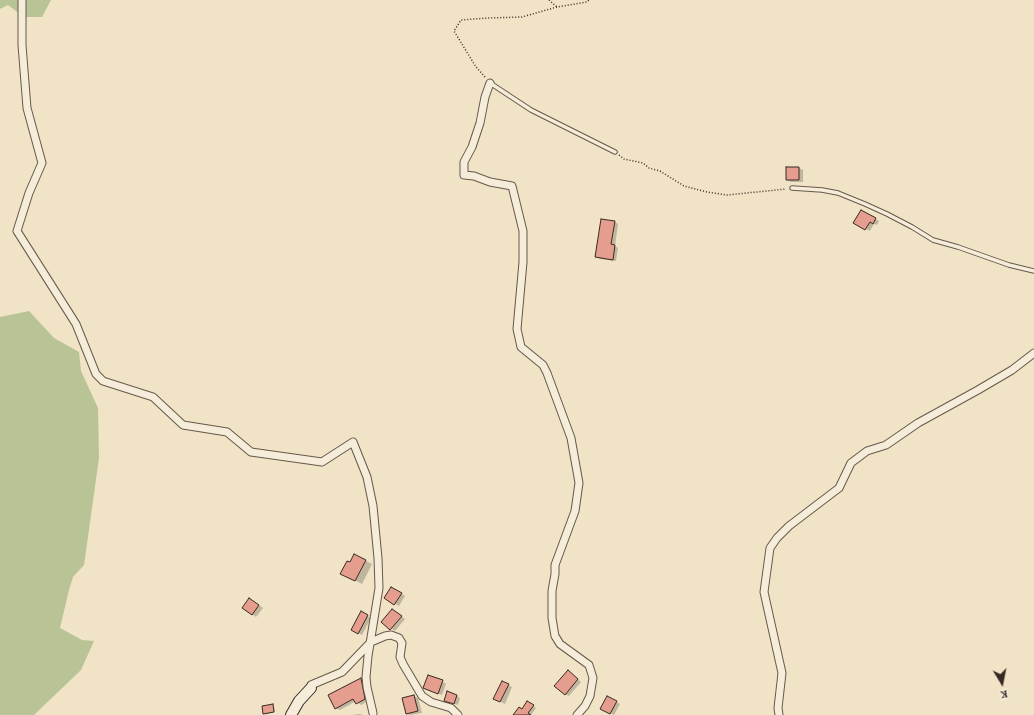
<!DOCTYPE html>
<html>
<head>
<meta charset="utf-8">
<style>
	body { margin:0 }
	#map { position:relative; width:1034px; height:715px; overflow:hidden; background:#f0e3c6; font-family:"Gentium Book Plus",serif }
	canvas { display:block }
	.north { position:absolute; left:982px; top:663px; width:40px; height:40px; -webkit-text-stroke:3px #f5edda; paint-order:stroke; rotate:170deg; font-size:11px; font-weight:700; line-height:16px; text-align:center; color:#392922 }
	.north::after { content:''; display:block; margin:auto; width:14px; height:18px; background:#392922; clip-path:polygon(50% 0,100% 100%,50% 72%,0 100%) }
</style>
</head>
<body>
<div id="map">
<canvas width="1034" height="715"></canvas>
<div class="north">K</div>
</div>
<script>
const c = document.querySelector('canvas').getContext('2d');
c.lineJoin = 'round';
function fillPath(path, color) { c.fillStyle = color; c.fill(path, 'evenodd'); }
const poly = rows => new Path2D(rows.map(r => 'M' + r).join(''));
function stroke(path, color, width, dash) { c.strokeStyle = color; c.lineWidth = width; c.lineCap = dash ? 'butt' : 'round'; c.setLineDash(dash || []); c.stroke(path); }
const green = poly([
	[0,0,51,0,42,17,24,17,8,5,0,9],
	[29,311,54,338,79,352,81,371,98,408,99,458,84,565,73,577,69,590,60,628,82,640,94,641,81,670,34,715,0,715,0,317]
]);
const shadow = poly([
	[799,168,803,170,803,182,791,182,787,180],
	[861,211,879,221,877,225,874,224,870,231,855,223],
	[615,222,618,224,615,246,618,248,616,261,600,259,596,257],
	[366,561,372,564,362,584,348,577,351,564],
	[392,588,405,596,399,606,385,598],
	[253,601,263,608,256,617,243,608],
	[393,610,405,619,395,631,382,622],
	[362,613,371,618,362,635,353,630],
	[572,674,581,682,569,696,565,694],
	[361,679,365,681,368,701,361,705,356,701,340,710,336,708],
	[442,681,446,684,442,695,428,690],
	[508,685,512,687,505,704,499,701],
	[414,696,418,698,422,713,410,715,407,713],
	[457,696,460,698,458,705,449,702],
	[607,697,620,704,614,715,601,708],
	[528,702,536,708,531,715,515,715,522,710],
	[272,705,274,706,275,712,266,714,264,713],
	[360,714,363,715,352,715]
]);
const building = poly([
	[786,167,799,167,799,180,786,180,786,167],
	[861,210,876,218,873,224,870,222,865,230,853,223,861,210],
	[601,219,615,221,611,244,615,245,613,260,595,257,601,219],
	[354,554,366,560,355,581,340,574,347,561,350,562,354,554],
	[391,587,402,593,394,605,384,598,391,587],
	[249,598,259,605,252,615,242,608,249,598],
	[392,609,402,616,390,630,381,622,392,609],
	[361,611,368,615,358,634,351,630,361,611],
	[568,670,578,679,565,695,554,686,568,670],
	[428,675,443,680,438,694,423,688,428,675],
	[361,678,365,699,356,704,353,699,335,709,328,695,361,678],
	[502,681,509,684,500,702,493,699,502,681],
	[447,691,457,695,454,704,444,701,447,691],
	[414,695,418,711,406,714,402,698,414,695],
	[607,696,617,701,610,714,600,709,607,696],
	[527,701,534,705,528,713,531,715,513,715,519,707,522,709,527,701],
	[273,704,274,712,263,714,262,706,273,704]
]);
const path = poly([
	[549,0,557,7],
	[485,77,476,67,454,31,461,20,488,18,522,17,557,7,587,2,589,0],
	[619,155,624,159,643,163,649,168,660,171,684,186,707,192,727,195,786,189]
]);
const lane = poly([
	[490,83,531,110,615,152],
	[792,188,822,190,838,193,865,204,887,214,912,227,933,240,958,247,1009,265,1034,271]
]);
const street = poly([
	[22,0,22,45,27,108,42,163,29,193,17,231,76,324,96,374,103,381,153,397,183,425,227,432,251,452,322,462,353,442,367,477,373,506,378,558,379,588,368,656,366,677,367,687,373,713],
	[490,83,485,97,480,123,472,147,464,162,464,175,474,176,490,182,512,186,523,231,523,262,517,329,521,347,543,365,547,373,571,438,579,483,575,511,555,565,555,574,552,591,552,618,555,636,560,644,589,665,593,678,590,696,585,706,577,715],
	[311,688,311,685,342,672,371,642,385,636,391,635,399,638,402,643,400,657,403,664,422,696,431,702,451,708,458,715],
	[779,715,778,708,782,673,764,592,770,548,777,538,789,526,839,488,851,463,867,451,886,445,918,423,978,390,1012,370,1034,353]
]);
const secondary = poly([
	[291,715,299,701,311,688]
]);
fillPath(green, '#b8c496');
fillPath(shadow, '#0003');
fillPath(building, '#e59e8d');
stroke(building, '#392922', 1);
stroke(lane, '#67584b', 5.5);
stroke(street, '#67584b', 9);
stroke(secondary, '#392922', 12);
stroke(path, '#392922', 1.5, [1, 2]);
stroke(lane, '#f5edda', 3.5);
stroke(street, '#f5edda', 7);
stroke(secondary, '#f5edda', 10);
</script>
</body>
</html>
